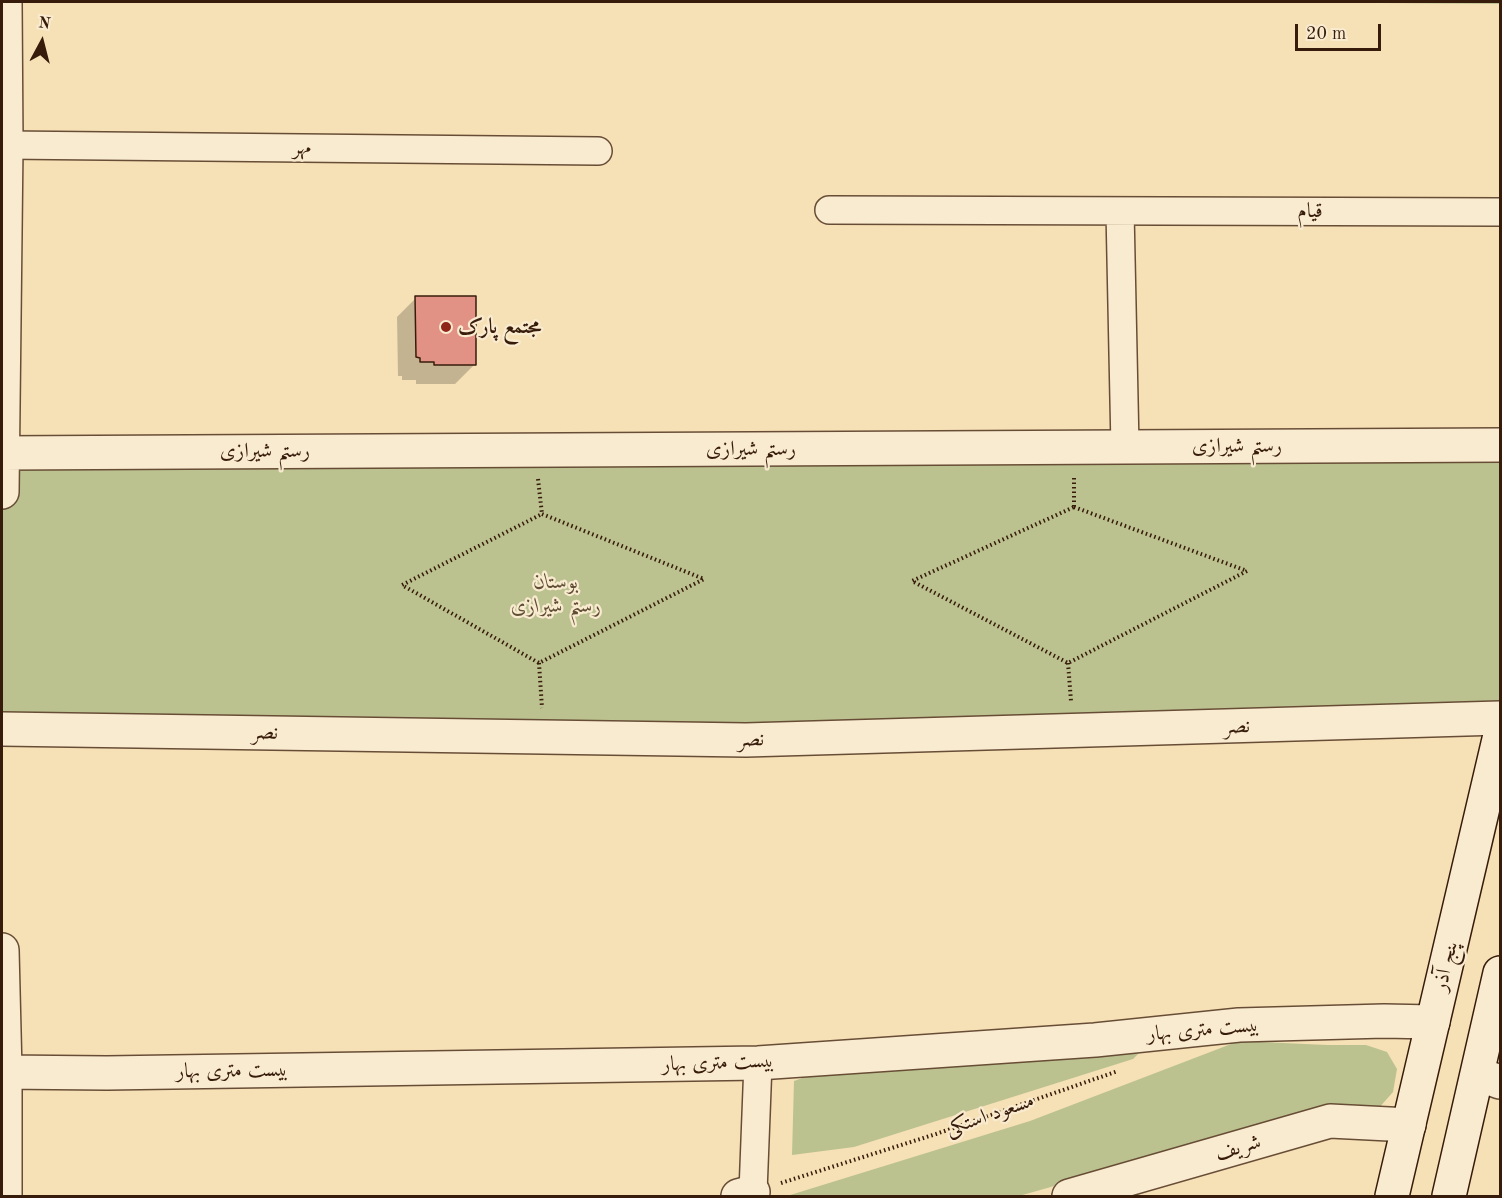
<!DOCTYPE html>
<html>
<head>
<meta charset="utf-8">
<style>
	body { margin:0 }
	#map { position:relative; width:1502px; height:1198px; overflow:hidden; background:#f6e0b6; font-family:"Old Standard TT",serif }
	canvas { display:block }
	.frame { position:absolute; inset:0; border:3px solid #381c0b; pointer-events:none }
	.north { position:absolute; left:12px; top:12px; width:60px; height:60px; -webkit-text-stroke:4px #f9ebd0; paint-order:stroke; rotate:7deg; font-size:16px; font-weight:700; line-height:24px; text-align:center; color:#381c0b }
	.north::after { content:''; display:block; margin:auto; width:21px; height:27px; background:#381c0b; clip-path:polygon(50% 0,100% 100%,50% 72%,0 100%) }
	.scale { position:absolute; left:1295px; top:24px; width:86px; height:27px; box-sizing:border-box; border:3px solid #381c0b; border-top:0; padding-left:8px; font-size:18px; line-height:21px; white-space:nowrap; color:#381c0b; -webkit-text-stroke:4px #f9ebd0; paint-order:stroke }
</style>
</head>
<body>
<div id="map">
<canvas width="1502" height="1198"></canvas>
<div class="frame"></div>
<div class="north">N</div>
<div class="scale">20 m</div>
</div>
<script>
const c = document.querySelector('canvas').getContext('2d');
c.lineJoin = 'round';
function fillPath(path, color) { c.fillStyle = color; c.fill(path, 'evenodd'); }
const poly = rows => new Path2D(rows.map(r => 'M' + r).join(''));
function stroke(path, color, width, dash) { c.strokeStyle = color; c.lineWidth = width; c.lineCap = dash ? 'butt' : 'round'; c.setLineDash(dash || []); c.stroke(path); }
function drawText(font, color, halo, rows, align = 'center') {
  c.font = font + ' "Old Standard TT",Amiri,serif'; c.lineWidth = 4.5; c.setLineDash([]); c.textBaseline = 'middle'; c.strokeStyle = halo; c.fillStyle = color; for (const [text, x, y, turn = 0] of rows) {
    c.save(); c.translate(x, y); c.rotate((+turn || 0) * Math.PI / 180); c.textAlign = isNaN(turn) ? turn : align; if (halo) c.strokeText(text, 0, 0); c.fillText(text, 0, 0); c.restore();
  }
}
const green = poly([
	[1257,2,1500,2,1500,4],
	[1500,443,1500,718,2,729,3,453],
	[1239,1041,1327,1045,1366,1045,1387,1052,1397,1069,1393,1092,1378,1109,1330,1108,1019,1196,787,1196,1030,1121],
	[1148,1044,1133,1059,854,1147,792,1155,794,1081,811,1075]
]);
const shadow = poly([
	[416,298,474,365,455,384,416,384,416,380,402,380,402,376,398,376,397,317]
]);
const building = poly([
	[415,296,476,296,476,365,434,365,434,362,420,362,420,358,416,357,415,296]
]);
const path = poly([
	[1074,478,1074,507],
	[538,479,542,514],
	[1074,507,1247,571,1068,663,912,581,1074,507],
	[542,514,704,579,539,663,402,585,542,514],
	[539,663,542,708],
	[1068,663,1071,701],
	[781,1183,936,1134,1118,1071]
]);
const minor = poly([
	[6,145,598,151],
	[829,210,1500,212],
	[1120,211,1125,447],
	[753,1192,758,1063]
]);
const tertiary = poly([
	[2,453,1500,445],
	[2,492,6,145,5,2],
	[2,729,746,740,1500,718],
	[2,950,5,1072,5,1196],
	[2,1072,107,1073,758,1063,1095,1040,1239,1025,1384,1021,1433,1022],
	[1478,1074,1500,1082],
	[738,1196,753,1192],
	[1069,1196,1330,1121,1409,1125]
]);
const secondary = poly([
	[1392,1196,1500,735],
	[1449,1196,1500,973]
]);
const markers = [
	[446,327,6,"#8f2418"]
];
const streetNames = [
	["مهر",302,148,1],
	["قیام",1310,211],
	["رستم شیرازی",1237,446],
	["رستم شیرازی",751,449],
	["رستم شیرازی",265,451],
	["نصر",1237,727,-2],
	["نصر",265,733,1],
	["نصر",751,740,-1],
	["پنج آذر",1446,966,-77],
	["بیست متری بهار",1203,1030,-5],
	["بیست متری بهار",718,1063,-2],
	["بیست متری بهار",232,1071,-1],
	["مسعود استکی",990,1115,-19],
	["شریف",1238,1148,-16]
];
const poiNames = [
	["مجتمع پارک",458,327]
];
const parkNames = [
	["بوستان",556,582],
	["رستم شیرازی",556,606]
];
fillPath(green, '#bbc28f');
fillPath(shadow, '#0003');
fillPath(building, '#e29185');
stroke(building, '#381c0b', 1.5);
stroke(minor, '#684d36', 30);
stroke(tertiary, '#684d36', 36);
stroke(secondary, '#381c0b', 36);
stroke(path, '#381c0b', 4, [1.5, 3]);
stroke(minor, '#f9ebd0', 27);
stroke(tertiary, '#f9ebd0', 33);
stroke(secondary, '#f9ebd0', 33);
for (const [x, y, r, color] of markers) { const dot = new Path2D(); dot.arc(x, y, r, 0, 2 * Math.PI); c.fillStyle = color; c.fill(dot); stroke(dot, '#f9ebd0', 2); }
drawText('21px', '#381c0b', '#f9ebd0', streetNames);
drawText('bold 21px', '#381c0b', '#f9ebd0', poiNames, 'left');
drawText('italic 21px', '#5f4e33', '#f9ebd0', parkNames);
</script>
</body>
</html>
